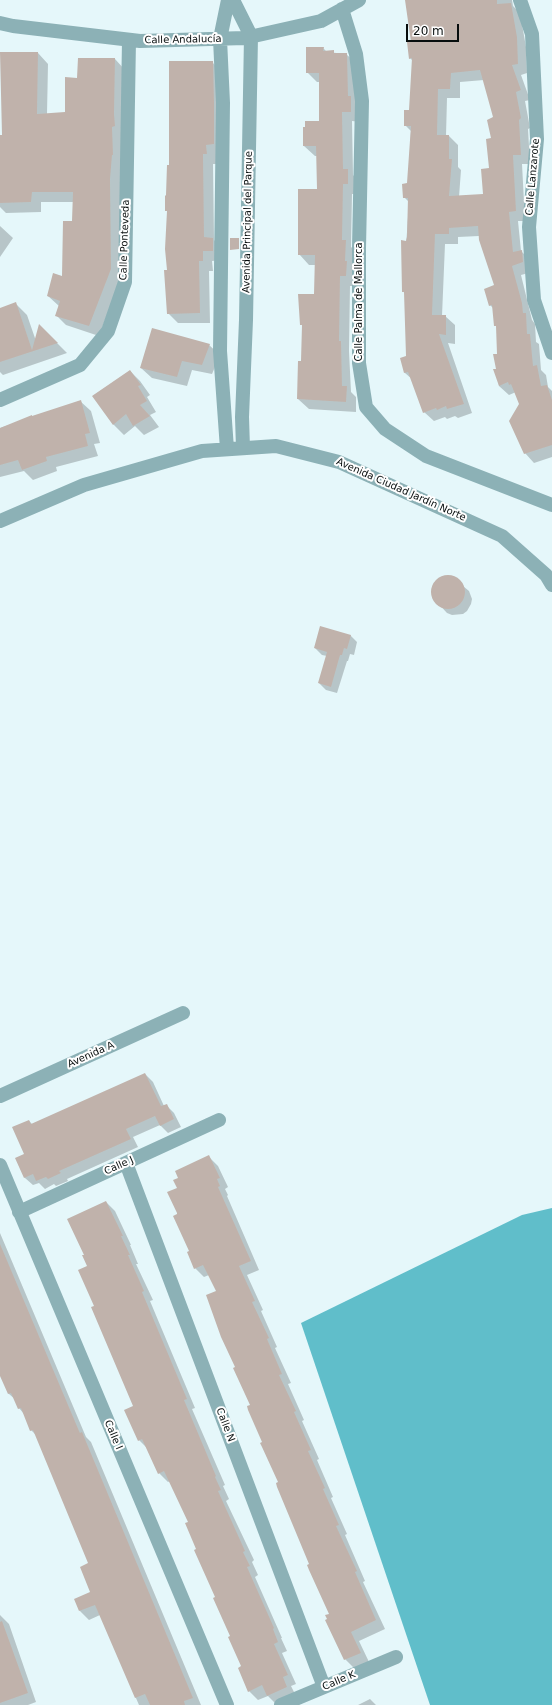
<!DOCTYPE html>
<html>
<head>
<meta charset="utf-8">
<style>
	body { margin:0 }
	#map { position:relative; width:552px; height:1705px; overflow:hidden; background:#e5f7fa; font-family:"DejaVu Sans",sans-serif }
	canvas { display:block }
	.scale { position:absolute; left:406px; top:24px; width:53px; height:18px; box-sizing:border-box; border:2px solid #070d0d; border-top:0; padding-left:5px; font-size:12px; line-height:14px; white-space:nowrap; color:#070d0d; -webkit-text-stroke:3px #fff; paint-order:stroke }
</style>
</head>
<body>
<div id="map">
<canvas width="552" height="1705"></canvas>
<div class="scale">20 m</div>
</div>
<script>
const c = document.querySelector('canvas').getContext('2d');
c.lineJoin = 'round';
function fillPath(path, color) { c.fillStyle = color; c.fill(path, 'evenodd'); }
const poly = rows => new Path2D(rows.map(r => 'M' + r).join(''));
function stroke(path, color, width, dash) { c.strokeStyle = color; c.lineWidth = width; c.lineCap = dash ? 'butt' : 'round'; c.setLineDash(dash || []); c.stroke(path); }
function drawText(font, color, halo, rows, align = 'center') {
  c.font = font + ' "DejaVu Sans",sans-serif'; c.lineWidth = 4; c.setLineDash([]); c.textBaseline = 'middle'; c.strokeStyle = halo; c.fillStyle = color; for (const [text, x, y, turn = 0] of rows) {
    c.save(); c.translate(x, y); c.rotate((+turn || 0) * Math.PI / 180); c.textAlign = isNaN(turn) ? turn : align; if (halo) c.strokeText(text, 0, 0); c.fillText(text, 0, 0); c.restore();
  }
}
const forest = poly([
	[552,1208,552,1705,430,1705,301,1323,522,1215]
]);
const shadow = poly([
	[408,0,512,0,513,6,520,13,526,47,527,73,521,75,530,100,525,101,530,128,528,129,530,164,522,164,525,221,518,221,521,251,531,261,532,272,521,275,532,320,535,324,536,342,539,344,541,370,546,375,548,387,552,391,552,457,534,463,525,453,521,404,516,392,509,395,499,386,497,369,497,327,495,325,494,309,490,305,495,286,479,236,458,237,458,244,445,244,442,316,445,316,455,325,455,344,448,343,472,413,458,418,455,416,447,419,445,417,434,421,424,412,413,380,405,373,401,359,407,357,405,294,403,291,409,202,404,197,408,184,411,131,405,125,410,111,413,61,410,58,412,43],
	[484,80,494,118,490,169,484,195,459,197,461,170,458,167,458,145,449,136,446,136,447,98,460,98,460,82],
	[323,48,327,52,346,54,357,64,361,122,352,121,353,175,358,180,357,194,352,194,351,247,356,251,356,286,350,286,349,351,351,392,356,397,356,412,309,409,298,399,302,362,303,327,301,324,315,295,315,265,309,265,299,254,318,190,318,156,315,156,304,146,320,122,320,82,317,82,307,72],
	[38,53,48,64,47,114,66,113,78,79,115,59,125,70,120,280,99,336,66,325,56,315,59,306,48,296,63,278,73,222,73,202,41,202,41,212,6,213,0,207,0,157],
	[212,62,222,72,216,164,213,164,214,240,223,249,222,260,212,261,213,271,209,271,210,323,178,323,168,313,168,212,166,210,170,166],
	[0,226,13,238,0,257],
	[17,305,27,315,36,341,40,326,67,353,3,375,0,372,0,309],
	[209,345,220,355,212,374,192,370,187,386,152,378,141,368],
	[130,371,140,381,150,395,147,397,156,412,150,415,159,427,144,435,135,426,124,435,114,425,93,396],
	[80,401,91,411,100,443,94,444,98,456,56,467,57,471,33,480,24,471,0,477,0,428],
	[452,577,469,591,472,599,471,604,467,611,463,614,452,615,447,613,434,599,433,588,437,581,442,578],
	[350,635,357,642,354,655,350,654,348,661,347,661,337,693,326,690,319,683,327,656,322,655,315,648],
	[145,1074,153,1082,164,1106,166,1105,174,1113,181,1127,168,1133,160,1125,133,1137,138,1147,67,1179,68,1181,56,1186,54,1184,45,1189,39,1183,33,1185,25,1178,17,1158,25,1154,29,1121,33,1125],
	[209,1157,218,1166,228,1187,225,1189,228,1195,227,1196,259,1270,247,1275,263,1310,261,1311,277,1347,275,1348,291,1383,288,1384,304,1420,302,1421,319,1459,317,1460,333,1497,331,1498,347,1534,345,1535,365,1581,363,1582,385,1629,359,1641,369,1662,354,1668,345,1659,330,1614,236,1367,217,1291,209,1275,204,1277,195,1268,178,1215,178,1188],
	[106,1202,115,1211,131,1245,130,1245,138,1264,136,1264,153,1300,150,1301,195,1408,192,1409,225,1485,223,1486,229,1499,226,1501,254,1560,252,1562,258,1575,255,1577,282,1638,281,1638,287,1651,282,1653,296,1684,291,1686,296,1696,277,1705,268,1696,258,1700,249,1691,242,1667,189,1523,170,1481,168,1482,159,1473,148,1449,139,1440,134,1406,85,1255],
	[0,1233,86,1437,91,1442,201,1705,139,1705,100,1615,89,1620,80,1611,76,1599,92,1593,90,1564,36,1435,31,1430,24,1414,19,1408,16,1400,9,1394,0,1373],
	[0,1615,9,1624,36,1702,28,1705,0,1705],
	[370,1699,376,1705,358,1705]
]);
const building = poly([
	[405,0,497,0,497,4,511,3,517,37,518,64,512,65,521,90,516,92,521,118,519,120,521,155,513,155,516,211,509,212,513,252,522,250,523,262,512,266,522,303,523,313,526,313,527,334,530,334,533,366,537,365,541,386,547,385,552,400,552,445,524,454,509,421,519,404,511,384,509,385,508,382,499,386,493,369,496,369,493,354,497,354,496,326,494,326,492,305,489,306,484,289,494,285,479,240,478,226,449,228,449,234,435,234,432,315,446,315,446,335,439,334,464,404,447,409,446,406,437,410,436,408,423,413,408,372,404,373,400,358,406,356,404,292,402,292,401,240,406,241,407,237,408,198,403,198,402,184,407,183,411,126,404,126,404,110,409,110,412,58,409,59,407,42,411,42],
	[480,70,493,117,487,120,491,138,486,139,489,168,481,169,483,194,449,196,452,159,449,159,449,135,437,135,438,89,450,89,451,73],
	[306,47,324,47,323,51,334,50,334,53,347,53,347,54,348,96,351,96,351,112,342,112,343,169,348,169,348,184,343,184,342,240,346,240,345,261,347,261,346,276,340,276,339,341,341,341,342,386,347,386,346,402,297,399,298,361,301,361,302,325,300,325,298,294,314,294,315,255,298,255,298,189,317,189,316,146,303,146,303,127,305,127,305,121,319,121,319,73,306,73],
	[0,52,38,52,37,114,65,112,65,77,77,78,78,58,115,58,114,114,115,126,112,127,113,155,112,155,110,179,111,269,89,326,55,316,60,301,47,296,53,273,62,276,63,221,72,221,73,192,32,192,31,202,0,203,0,135,2,135],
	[169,61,213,61,214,103,214,144,206,145,207,154,203,154,204,237,213,238,213,251,203,251,203,261,199,261,200,313,167,314,164,270,167,270,165,249,167,211,165,211,165,196,166,195,167,165,169,165],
	[230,238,239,238,239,249,230,250],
	[16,302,32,350,39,324,58,343,0,362,0,308],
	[152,328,210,344,202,365,182,361,177,377,140,368],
	[130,370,141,385,138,386,147,401,140,405,150,416,133,426,126,414,113,425,92,396],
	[81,400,90,433,85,434,88,446,46,457,47,461,22,470,18,460,0,465,0,428,32,415,32,416],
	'431 592a17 17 0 1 1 34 0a17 17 0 1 1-34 0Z',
	[320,626,351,635,347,649,344,648,342,655,340,655,331,687,318,683,327,652,314,648],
	[145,1073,161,1106,167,1104,174,1119,160,1126,155,1116,126,1129,131,1139,59,1171,61,1173,48,1179,46,1177,36,1181,33,1174,24,1178,15,1158,24,1154,12,1127,29,1120,31,1124],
	[209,1155,220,1178,217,1179,220,1186,218,1187,251,1261,239,1266,255,1301,252,1302,269,1338,267,1339,282,1374,279,1375,296,1411,294,1412,311,1450,308,1451,325,1488,323,1489,339,1525,336,1526,357,1571,355,1572,376,1620,351,1632,361,1653,344,1660,325,1620,327,1619,325,1615,329,1614,309,1570,307,1565,309,1564,277,1487,276,1483,278,1482,262,1447,260,1443,262,1442,248,1410,247,1406,250,1405,233,1368,235,1367,221,1337,206,1295,216,1291,203,1265,194,1269,187,1252,189,1251,173,1216,177,1214,177,1213,167,1192,177,1188,173,1180,178,1178,175,1171],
	[106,1201,123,1236,121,1236,130,1255,128,1255,144,1291,142,1292,187,1399,184,1400,216,1476,215,1477,221,1490,218,1491,245,1551,243,1552,250,1566,247,1567,274,1628,273,1629,278,1642,274,1644,288,1675,283,1677,287,1687,267,1696,262,1685,248,1692,238,1668,241,1666,228,1637,230,1636,213,1598,215,1597,194,1550,196,1549,185,1523,188,1522,164,1471,158,1474,142,1439,138,1441,124,1410,133,1406,91,1307,94,1306,78,1270,87,1266,82,1255,84,1255,67,1219],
	[0,1244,79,1431,80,1433,82,1432,193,1698,184,1701,185,1705,150,1705,145,1694,135,1698,95,1605,79,1611,74,1599,90,1592,80,1567,88,1563,33,1430,30,1431,21,1408,18,1409,11,1393,8,1394,0,1376],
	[2,1621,28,1693,0,1703,0,1622]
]);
const street = poly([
	[233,0,251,36,246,320,242,417,243,448],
	[520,0,532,34,537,139,529,227,534,300,552,353],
	[342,9,356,54,362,101,359,248,359,363,366,407,385,429,426,456,552,505],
	[0,23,13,26,140,41,245,38,321,21,359,0],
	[0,400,80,365,108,331,125,282,129,40],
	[227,449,220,351,223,103,220,39,228,0],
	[0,521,84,485,202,451,276,446,339,462,502,536,546,575,552,585],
	[0,1096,183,1013],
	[126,1163,324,1687],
	[0,1165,227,1705],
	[19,1212,219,1120],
	[281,1705,396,1657]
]);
const streetNames = [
	["Calle Andalucía",183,40,-1],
	["Calle Lanzarote",533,177,-85],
	["Avenida Principal del Parque",248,222,-89],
	["Calle Ponteveda",125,240,-88],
	["Calle Palma de Mallorca",359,302,-90],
	["Avenida Ciudad Jardín Norte",401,490,24],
	["Avenida A",91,1055,-24],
	["Calle J",119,1166,-24],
	["Calle N",225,1425,69],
	["Calle I",113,1435,67],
	["Calle K",339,1681,-23]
];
fillPath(forest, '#60beca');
fillPath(shadow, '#0003');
fillPath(building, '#c0b2ab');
stroke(street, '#8cb1b6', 14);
drawText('10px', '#070d0d', '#fff', streetNames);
</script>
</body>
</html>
